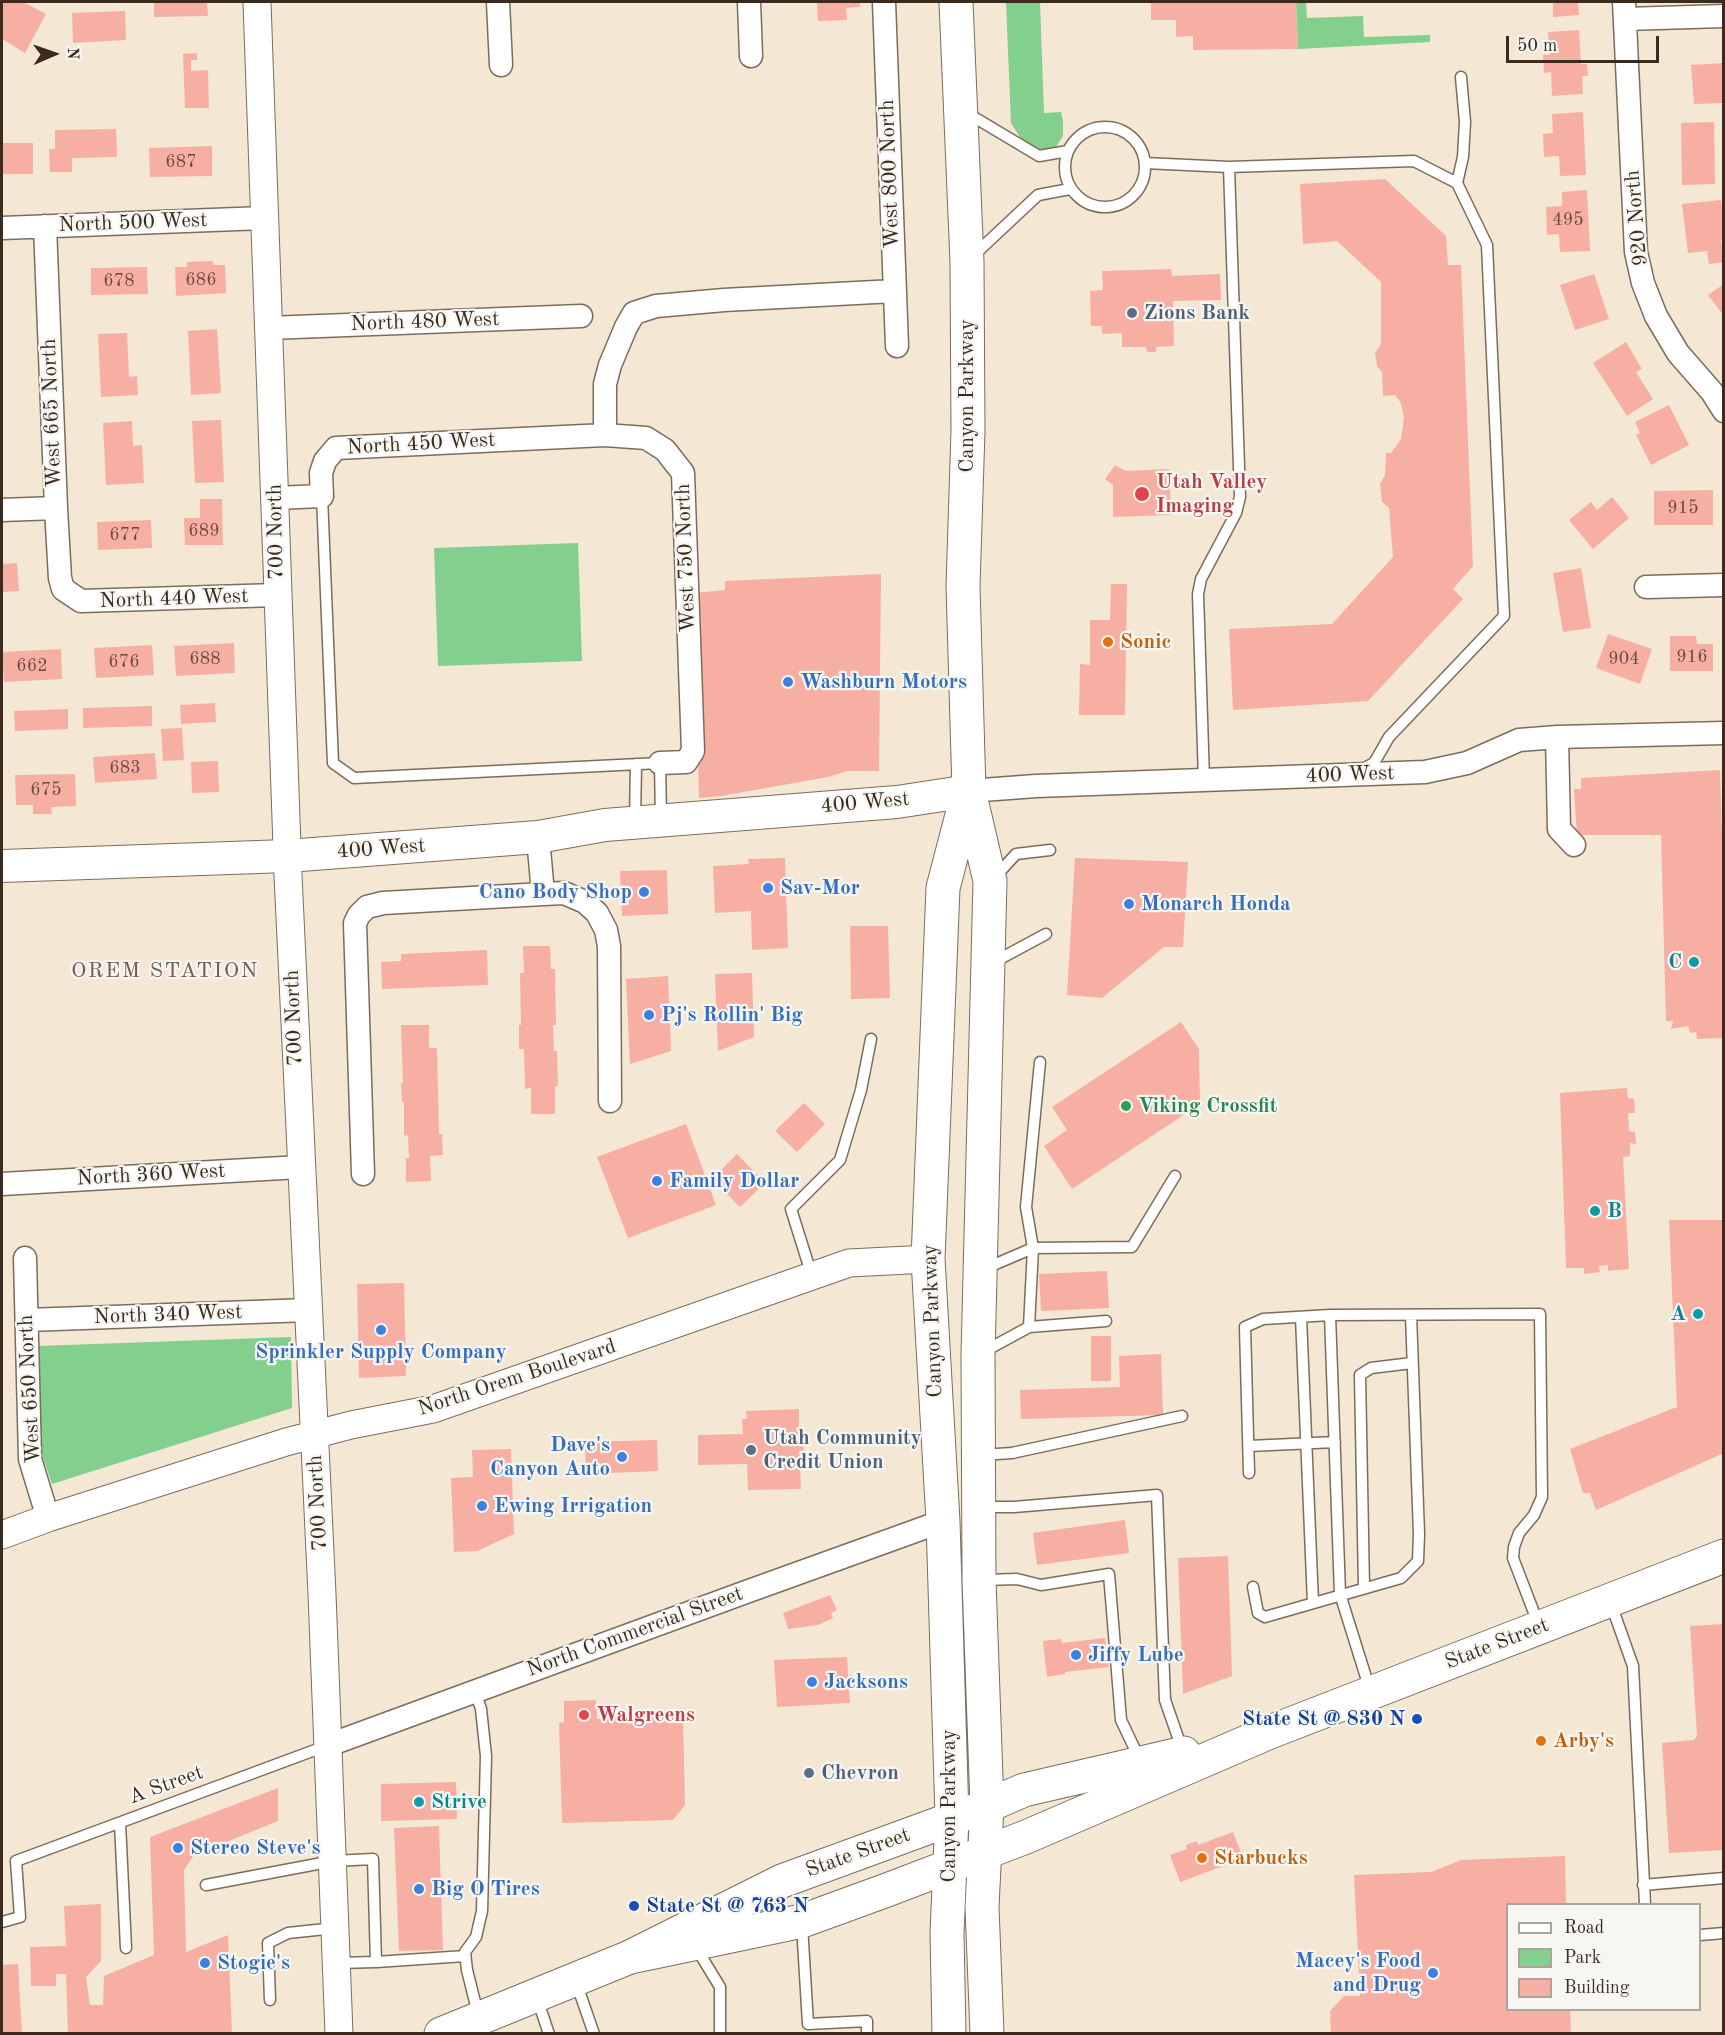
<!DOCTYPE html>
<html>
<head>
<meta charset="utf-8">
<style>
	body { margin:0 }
	#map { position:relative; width:1725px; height:2035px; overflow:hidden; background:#f4e7d3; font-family:"Old Standard TT",serif }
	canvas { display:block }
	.frame { position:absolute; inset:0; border:3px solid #3b2a1e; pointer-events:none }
	.legend { position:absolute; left:1506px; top:1903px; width:195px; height:108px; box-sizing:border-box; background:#f6f6f2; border:2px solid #aba49d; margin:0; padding:8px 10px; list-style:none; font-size:18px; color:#3b2a1e }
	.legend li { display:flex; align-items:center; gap:12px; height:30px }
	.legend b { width:30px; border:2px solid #aba49d }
	.north { position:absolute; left:24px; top:24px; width:60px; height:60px; -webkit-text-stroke:4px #f6f6f2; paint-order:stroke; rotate:88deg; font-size:16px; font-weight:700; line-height:24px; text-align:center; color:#3b2a1e }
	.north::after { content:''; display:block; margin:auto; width:21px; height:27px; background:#3b2a1e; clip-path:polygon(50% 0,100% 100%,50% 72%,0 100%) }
	.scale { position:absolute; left:1506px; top:36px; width:153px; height:27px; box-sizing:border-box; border:3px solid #3b2a1e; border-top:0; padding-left:8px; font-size:18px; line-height:21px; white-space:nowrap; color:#3b2a1e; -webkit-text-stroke:4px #f6f6f2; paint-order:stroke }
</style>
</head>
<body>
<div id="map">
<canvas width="1725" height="2035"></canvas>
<div class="frame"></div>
<ul class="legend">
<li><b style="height:8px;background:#fff"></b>Road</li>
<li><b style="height:16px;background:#82cf8e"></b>Park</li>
<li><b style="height:16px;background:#f7afa4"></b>Building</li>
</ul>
<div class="north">N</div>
<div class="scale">50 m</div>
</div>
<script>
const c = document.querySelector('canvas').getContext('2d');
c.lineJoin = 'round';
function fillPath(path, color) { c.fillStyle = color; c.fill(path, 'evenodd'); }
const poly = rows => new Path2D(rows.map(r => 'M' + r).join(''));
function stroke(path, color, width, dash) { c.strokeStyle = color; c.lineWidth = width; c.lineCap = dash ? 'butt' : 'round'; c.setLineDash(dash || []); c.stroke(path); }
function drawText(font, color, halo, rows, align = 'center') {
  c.font = font + ' "Old Standard TT",serif'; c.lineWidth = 4.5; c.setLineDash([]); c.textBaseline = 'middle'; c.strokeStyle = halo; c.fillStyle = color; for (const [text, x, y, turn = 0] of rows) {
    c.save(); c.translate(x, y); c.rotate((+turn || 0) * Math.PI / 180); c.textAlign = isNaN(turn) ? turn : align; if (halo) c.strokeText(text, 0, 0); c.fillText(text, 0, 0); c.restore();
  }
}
const green = poly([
	[1006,2,1040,2,1044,113,1061,112,1063,121,1063,136,1056,147,1039,150,1021,139,1011,123],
	[1296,2,1306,2,1307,18,1363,16,1364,37,1430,35,1430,42,1298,49],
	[578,543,582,661,438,666,434,548],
	[291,1337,292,1408,52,1484,40,1449,38,1346]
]);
const building = poly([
	[2,2,23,2,46,14,25,53,2,39],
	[154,2,207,2,208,16,154,17],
	[817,2,860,2,860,7,846,8,847,20,818,21],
	[1151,2,1296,2,1298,49,1193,50,1193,36,1176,37,1176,20,1151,20],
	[1553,2,1578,2,1579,15,1553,17],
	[125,11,126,40,73,43,72,13],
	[1579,30,1581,64,1587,64,1588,76,1582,76,1583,94,1552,96,1551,72,1544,73,1543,55,1550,55,1548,32],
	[197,53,197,60,191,60,191,71,208,70,209,108,185,108,183,54],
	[1724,63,1724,103,1694,104,1691,65],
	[1583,112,1586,175,1560,176,1559,156,1544,157,1543,134,1553,133,1552,114],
	[1714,122,1715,184,1682,185,1681,123],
	[116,129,117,157,72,158,72,172,50,172,49,149,55,149,55,130],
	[2,143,33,143,33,174,2,174],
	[212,146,212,176,150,177,149,148],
	[1385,179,1446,236,1448,265,1461,265,1473,566,1453,589,1463,599,1368,701,1233,710,1229,629,1332,624,1393,557,1389,508,1382,502,1380,484,1385,475,1386,453,1391,453,1401,439,1404,418,1401,403,1395,395,1383,396,1382,372,1377,366,1375,353,1381,344,1381,282,1337,241,1303,244,1300,184],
	[1587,190,1590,251,1560,252,1559,234,1547,235,1546,207,1562,206,1562,192],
	[1721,200,1724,222,1724,240,1721,240,1724,262,1709,264,1707,251,1688,253,1682,204],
	[213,261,213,265,225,265,226,293,176,296,175,267,187,267,187,262],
	[147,267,148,294,91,295,91,268],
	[1171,269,1172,276,1220,274,1221,300,1173,301,1174,346,1156,347,1156,352,1147,352,1146,347,1122,347,1122,333,1102,334,1102,326,1091,326,1090,291,1103,290,1102,271],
	[1594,274,1609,319,1575,330,1560,285],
	[1724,284,1724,316,1708,295],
	[217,329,221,393,191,395,188,331],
	[127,333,129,377,137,376,138,395,101,397,98,334],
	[1626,342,1642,369,1636,372,1653,399,1627,416,1593,363],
	[1669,405,1689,445,1651,465,1636,435,1640,433,1635,422],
	[221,420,224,482,195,483,192,421],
	[132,421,133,446,142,445,144,483,106,485,103,423],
	[1115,465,1126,471,1169,469,1171,515,1113,517,1113,485,1105,479],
	[1713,490,1713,525,1654,525,1654,491],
	[1612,497,1629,518,1593,549,1569,520,1591,502,1597,510],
	[200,499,222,499,223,545,185,545,184,518,200,518],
	[151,520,152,548,98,550,97,522],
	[17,563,19,591,2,592,2,564],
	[1581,568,1591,628,1563,632,1553,573],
	[881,574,879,771,847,771,828,777,721,796,699,798,694,593,725,590,725,581],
	[1111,584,1127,584,1125,715,1079,715,1080,664,1090,665,1090,620,1110,620],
	[1608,634,1652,649,1640,684,1596,668],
	[1670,636,1696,636,1697,644,1713,644,1713,671,1670,671],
	[234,643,235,673,176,676,174,646],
	[152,645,154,675,96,678,94,648],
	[61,649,62,679,4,682,2,652],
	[215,703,216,722,181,724,180,705],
	[152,706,152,726,83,728,83,708],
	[68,709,68,729,15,731,14,711],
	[182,728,184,760,163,761,161,729],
	[155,753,157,779,95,783,93,757],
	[218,761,219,792,192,793,191,762],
	[1720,770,1724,904,1724,1038,1697,1039,1696,1032,1690,1033,1688,1026,1671,1029,1673,1021,1666,1021,1661,835,1577,835,1574,789,1581,789,1581,778],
	[75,774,76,806,51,807,52,814,33,814,33,805,16,805,15,775],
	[785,858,788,948,752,950,751,911,715,913,713,866,749,864,748,859],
	[1075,858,1188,862,1183,947,1164,947,1102,998,1067,995],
	[667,870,668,914,622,916,620,871],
	[850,926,888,926,890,998,851,999],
	[523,946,550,946,551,969,555,969,556,1025,553,1025,554,1051,557,1051,558,1086,555,1086,555,1114,531,1114,531,1088,525,1089,524,1049,519,1049,519,1025,521,1025,520,973,524,973],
	[487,950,488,985,382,989,381,962,401,961,401,954],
	[752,973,754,1037,718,1051,715,974],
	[668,976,671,1051,630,1064,626,979],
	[1181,1022,1199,1049,1200,1104,1072,1189,1044,1146,1067,1130,1052,1107],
	[401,1025,429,1025,429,1048,437,1048,439,1134,442,1134,443,1155,430,1156,431,1181,406,1182,406,1158,409,1158,408,1136,404,1135,404,1102,402,1102,401,1083,403,1083],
	[1627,1088,1628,1098,1634,1099,1635,1113,1628,1113,1629,1131,1635,1132,1636,1144,1630,1143,1630,1156,1623,1157,1629,1269,1608,1271,1608,1265,1599,1266,1600,1272,1584,1274,1584,1268,1566,1268,1560,1093],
	[804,1103,825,1124,797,1152,775,1131],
	[686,1124,716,1205,628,1238,597,1157],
	[737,1154,765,1183,740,1207,712,1179],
	[1669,1220,1724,1220,1724,1453,1596,1510,1590,1493,1583,1493,1570,1449,1677,1407],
	[1107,1271,1109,1308,1041,1311,1039,1274],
	[404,1283,406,1376,359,1378,357,1284],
	[1091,1336,1111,1336,1111,1381,1091,1381],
	[1161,1354,1163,1415,1021,1419,1020,1390,1120,1387,1119,1356],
	[799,1409,799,1428,803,1428,804,1467,800,1467,801,1489,748,1490,747,1464,698,1465,698,1435,743,1434,742,1419,747,1419,746,1411],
	[657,1440,658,1471,586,1474,585,1442],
	[511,1449,514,1534,477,1551,454,1552,451,1478,473,1477,472,1450],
	[1125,1520,1129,1553,1037,1565,1033,1533],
	[1228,1556,1232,1676,1183,1694,1178,1558],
	[830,1595,837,1610,831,1613,833,1618,818,1625,788,1629,783,1613],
	[1724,1624,1724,1850,1669,1853,1662,1743,1694,1740,1697,1736,1690,1626],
	[1105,1638,1109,1667,1065,1672,1065,1674,1047,1677,1043,1641,1061,1639,1062,1643],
	[847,1657,850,1703,777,1707,774,1660],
	[596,1700,597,1719,683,1717,685,1805,673,1820,562,1823,559,1723,564,1722,564,1701],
	[456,1782,457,1819,381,1821,381,1784],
	[278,1788,278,1821,194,1855,184,1870,186,1952,228,1935,232,2034,68,2034,66,1974,56,1974,56,1986,31,1986,30,1947,66,1946,64,1906,101,1904,101,1961,86,1977,90,2005,103,2005,104,1976,154,1955,150,1837],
	[439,1826,443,1950,399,1951,394,1828],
	[1233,1832,1242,1855,1225,1861,1226,1865,1180,1882,1170,1855,1187,1849,1186,1845,1197,1841,1198,1845],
	[1565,1856,1566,1904,1508,1904,1508,2010,1570,2010,1571,2034,1331,2034,1330,2011,1344,1996,1360,1996,1354,1875,1431,1872,1461,1860],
	[18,1964,22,2034,2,2034,2,1965]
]);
const service = poly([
	[967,113,1039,156,1068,151],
	'1065 167a40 40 0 1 1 80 0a40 40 0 1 1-80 0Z',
	[1145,163,1229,167,1414,161,1457,183,1487,245,1504,616,1389,737,1374,763,1361,770],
	[1457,183,1463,157,1465,122,1461,77],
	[974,255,1038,195,1070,189],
	[322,496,333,763,354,778,660,763,661,819],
	[1204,780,1198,594,1201,579,1236,513,1240,497,1229,167],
	[635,821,636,764],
	[995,877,1016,854,1050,850],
	[994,962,1046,934],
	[1040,1062,1026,1207,1033,1248,1029,1327,1106,1321],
	[984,1269,1033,1248,1132,1247,1175,1176],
	[812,1276,791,1209,840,1160,861,1090,871,1039],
	[1301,1317,1313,1603],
	[983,1352,1029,1327],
	[1249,1446,1335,1442],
	[982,1455,1012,1453,1182,1416],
	[1249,1473,1245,1327,1263,1319,1330,1315],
	[983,1507,1014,1507,1157,1495,1165,1700,1182,1749],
	[984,1580,1017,1579,1041,1585,1109,1574,1121,1720,1140,1760],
	[1253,1587,1258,1613,1265,1617,1401,1578,1418,1561,1419,1534,1411,1315],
	[1364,1588,1360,1375,1371,1368,1412,1363],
	[1611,1604,1633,1666,1645,1904],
	[1370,1690,1340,1594,1330,1315,1540,1314,1542,1497,1534,1515,1519,1533,1514,1547,1513,1558,1538,1623],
	[475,1691,481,1709,486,1756,482,1911,476,1937,465,1952,467,1970,478,2014],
	[120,1823,126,1948],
	[206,1885,333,1861,373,1859,376,1962,465,1956],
	[1643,1885,1724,1878],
	[2,1922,20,1917,16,1861,326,1746],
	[802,1925,808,2024,867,2021,867,2034],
	[1700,1935,1724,1933],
	[695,1946,720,1987,720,2034],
	[337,1963,376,1962],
	[576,1982,594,2034],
	[537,1998,549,2034],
	[270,2000,268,1943,288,1933,335,1928]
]);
const minor = poly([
	[498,2,501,65],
	[749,2,751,56],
	[884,2,897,346],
	[1624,2,1636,252,1643,283,1656,316,1678,353,1712,392,1724,411],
	[1625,19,1724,16],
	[45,226,56,508,60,578,63,589,81,601,277,595],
	[2,228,264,218],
	[269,328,581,316],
	[605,435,605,384,610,365,626,327,634,313,656,306,724,300,894,291],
	[275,498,322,496,321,473,325,461,336,448,605,435,646,438,665,450,683,473,693,751,686,762,660,763],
	[2,510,56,508],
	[1646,587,1724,585],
	[1557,737,1559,829,1574,845],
	[969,791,1036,786,1425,772,1467,763,1519,740,1557,737,1724,733],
	[538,837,543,894],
	[363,1174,355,923,359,915,367,907,383,903,543,894,564,893,585,902,597,913,606,930,609,946,610,1101],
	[2,1184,300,1167],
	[25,1258,30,1459,48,1518],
	[27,1320,309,1310],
	[329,1745,746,1592,943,1521]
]);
const tertiary = poly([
	[257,2,288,875,322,1594,339,2034],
	[2,1535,48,1518,286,1442,351,1425,433,1409,849,1263,928,1259]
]);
const secondary = poly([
	[2,866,287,856,538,837,605,825,897,802,969,791]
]);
const primary = poly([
	[630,1957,802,1921,887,1890,1026,1837,1270,1732,1724,1556],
	[441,2034,630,1957,782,1881,987,1806,1024,1790,1184,1753]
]);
const trunk = poly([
	[956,2,967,262,968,431,963,586,969,791,990,881,978,1355,979,1580,987,1806,982,1907,987,2034],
	[949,2034,947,1933,952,1817,943,1521,928,1259,943,888,967,796]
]);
const markers = [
	[1132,313,6,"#5c6f8a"],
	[1142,494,8,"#e0444e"],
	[1108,642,6,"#e8710a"],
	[788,682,6,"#3f7fe0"],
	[768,888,6,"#3f7fe0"],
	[644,892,6,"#3f7fe0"],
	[1129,904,6,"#3f7fe0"],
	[1694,962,6,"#0f9aa8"],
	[649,1015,6,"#3f7fe0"],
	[1126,1106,6,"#2e9e5b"],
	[657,1181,6,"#3f7fe0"],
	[1595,1211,6,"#0f9aa8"],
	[1698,1314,6,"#0f9aa8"],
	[381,1330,6,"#3f7fe0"],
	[751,1450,6,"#5c6f8a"],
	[622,1457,6,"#3f7fe0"],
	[482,1506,6,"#3f7fe0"],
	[1076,1655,6,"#3f7fe0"],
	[812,1682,6,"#3f7fe0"],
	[584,1715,6,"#e0444e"],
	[1417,1719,6,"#1a4fb4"],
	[1541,1741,6,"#e8710a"],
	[809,1773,6,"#5c6f8a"],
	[419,1802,6,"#0f9aa8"],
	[178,1848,6,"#3f7fe0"],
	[1202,1858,6,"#e8710a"],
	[419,1889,6,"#3f7fe0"],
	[634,1906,6,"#1a4fb4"],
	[205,1963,6,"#3f7fe0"],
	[1433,1973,6,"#3f7fe0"]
];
const numberNames = [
	["687",181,162],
	["495",1568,220],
	["686",201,280],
	["678",119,281],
	["915",1683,508],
	["689",204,531],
	["677",125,535],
	["916",1692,657],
	["688",205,659],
	["904",1624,659],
	["676",124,662],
	["662",32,666],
	["683",125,768],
	["675",46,790]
];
const streetNames = [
	["West 800 North",890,174,-92],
	["920 North",1637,218,-95],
	["North 500 West",133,223,-2],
	["North 480 West",425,322,-2],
	["Canyon Parkway",967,396,-90],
	["West 665 North",52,413,-92],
	["North 450 West",421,444,-3],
	["700 North",276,532,-91],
	["West 750 North",686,558,-92],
	["North 440 West",174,599,-2],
	["400 West",1350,775,-2],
	["400 West",865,803,-5],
	["400 West",381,849,-4],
	["700 North",294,1018,-92],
	["North 360 West",151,1175,-3],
	["North 340 West",168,1315,-2],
	["Canyon Parkway",933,1321,-92],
	["North Orem Boulevard",517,1378,-18],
	["West 650 North",30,1389,-93],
	["700 North",318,1503,-93],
	["North Commercial Street",635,1632,-20],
	["State Street",1497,1644,-21],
	["A Street",166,1785,-20],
	["Canyon Parkway",949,1806,-90],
	["State Street",858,1853,-20]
];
const serviceNames = [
	["Zions Bank",1144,313],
	["Utah Community",763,1438],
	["Credit Union",763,1462],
	["Chevron",821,1773]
];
const healthNames = [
	["Utah Valley",1156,482],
	["Imaging",1156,506],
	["Walgreens",596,1715]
];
const foodNames = [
	["Sonic",1120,642],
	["Arby's",1553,1741],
	["Starbucks",1214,1858]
];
const shopNames = [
	["Washburn Motors",800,682],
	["Sav-Mor",780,888],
	["Cano Body Shop",632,892,"right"],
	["Monarch Honda",1141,904],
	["Pj's Rollin' Big",661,1015],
	["Family Dollar",669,1181],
	["Sprinkler Supply Company",381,1352,"center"],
	["Dave's",610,1445,"right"],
	["Canyon Auto",610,1469,"right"],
	["Ewing Irrigation",494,1506],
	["Jiffy Lube",1088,1655],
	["Jacksons",824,1682],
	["Stereo Steve's",190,1848],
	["Big O Tires",431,1889],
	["Macey's Food",1421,1961,"right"],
	["and Drug",1421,1985,"right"],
	["Stogie's",217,1963]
];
const cultureNames = [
	["C",1682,962],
	["B",1607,1211,"left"],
	["A",1686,1314],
	["Strive",431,1802,"left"]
];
const leisureNames = [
	["Viking Crossfit",1138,1106]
];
const transitNames = [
	["State St @ 830 N",1405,1719],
	["State St @ 763 N",646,1906,"left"]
];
const neighbourhoodNames = [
	["OREM STATION",165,971]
];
fillPath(green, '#82cf8e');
fillPath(building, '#f7afa4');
stroke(service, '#7c6c5d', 13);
stroke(minor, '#7c6c5d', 25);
stroke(tertiary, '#7c6c5d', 29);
stroke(secondary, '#7c6c5d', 34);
stroke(primary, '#7c6c5d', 35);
stroke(trunk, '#7c6c5d', 35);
stroke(service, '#fff', 10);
stroke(minor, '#fff', 22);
stroke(tertiary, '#fff', 27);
stroke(secondary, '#fff', 32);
stroke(primary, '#fff', 33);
stroke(trunk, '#fff', 33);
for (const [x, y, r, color] of markers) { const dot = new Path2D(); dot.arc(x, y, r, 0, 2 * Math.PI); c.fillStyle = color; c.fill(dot); stroke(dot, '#f6f6f2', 2); }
drawText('18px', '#6a4b40', null, numberNames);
drawText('21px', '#3b2a1e', '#f6f6f2', streetNames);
drawText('bold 21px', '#4e5e75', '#f6f6f2', serviceNames, 'left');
drawText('bold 21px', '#be3a42', '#f6f6f2', healthNames, 'left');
drawText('bold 21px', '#c56008', '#f6f6f2', foodNames, 'left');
drawText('bold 21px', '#366cbe', '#f6f6f2', shopNames, 'left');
drawText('bold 21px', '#0d838f', '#f6f6f2', cultureNames, 'right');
drawText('bold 21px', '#27864d', '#f6f6f2', leisureNames, 'left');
drawText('bold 21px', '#164399', '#f6f6f2', transitNames, 'right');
c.letterSpacing = '1.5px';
drawText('22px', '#7d594d', '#f6f6f2', neighbourhoodNames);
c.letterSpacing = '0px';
</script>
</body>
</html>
